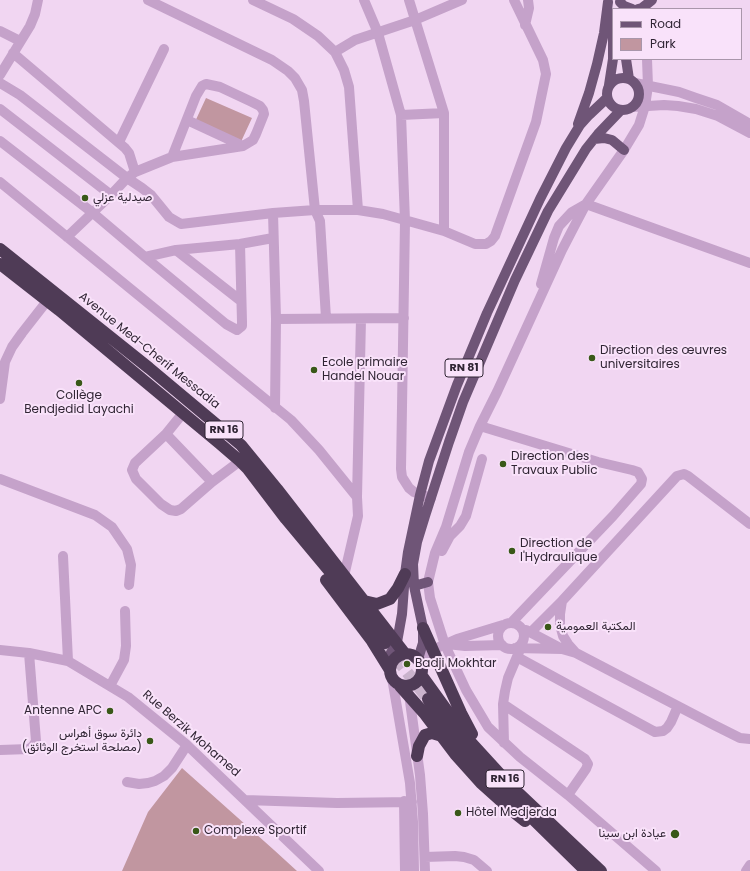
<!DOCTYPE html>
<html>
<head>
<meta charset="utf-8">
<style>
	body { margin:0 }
	#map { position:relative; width:750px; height:871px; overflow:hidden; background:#f1d6f2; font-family:Poppins,sans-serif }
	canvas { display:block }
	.legend { position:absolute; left:612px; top:8px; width:130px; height:52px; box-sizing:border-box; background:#f9e2fa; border:1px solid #a996ab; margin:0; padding:5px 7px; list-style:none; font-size:12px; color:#302534 }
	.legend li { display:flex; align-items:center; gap:8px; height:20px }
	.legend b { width:20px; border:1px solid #a996ab }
</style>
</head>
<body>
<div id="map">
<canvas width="750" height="871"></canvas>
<ul class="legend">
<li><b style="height:5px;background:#6f5577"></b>Road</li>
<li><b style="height:11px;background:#c196a0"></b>Park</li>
</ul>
</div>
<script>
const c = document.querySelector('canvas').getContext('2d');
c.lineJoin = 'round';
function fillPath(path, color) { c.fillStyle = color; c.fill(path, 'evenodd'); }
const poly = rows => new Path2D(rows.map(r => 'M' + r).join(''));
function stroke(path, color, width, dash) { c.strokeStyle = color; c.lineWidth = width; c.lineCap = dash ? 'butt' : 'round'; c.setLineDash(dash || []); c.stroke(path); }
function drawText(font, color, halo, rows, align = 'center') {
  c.font = font + ' Poppins,Vazirmatn,sans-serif'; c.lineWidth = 4; c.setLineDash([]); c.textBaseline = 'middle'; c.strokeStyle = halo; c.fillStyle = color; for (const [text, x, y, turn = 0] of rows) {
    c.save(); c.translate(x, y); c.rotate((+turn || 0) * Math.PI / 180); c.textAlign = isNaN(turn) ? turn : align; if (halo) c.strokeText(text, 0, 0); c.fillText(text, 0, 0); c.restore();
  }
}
const green = poly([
	[206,98,252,118,239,146,193,126],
	[182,768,274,850,297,871,122,871,148,812]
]);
const highwayTunnel = poly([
	[385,644,428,699]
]);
const minor = poly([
	[148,0,272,60,288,71,295,78,302,90,304,101,315,210,320,221,326,318],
	[253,0,293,19,318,36,335,52,344,70,349,87,358,210],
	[364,0,378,33,401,115,405,221,401,469,402,477,409,488,414,492,431,498],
	[409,0,444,113,444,231],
	[525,25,529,8,528,0],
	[0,31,20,41],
	[335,52,355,40,415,20,462,0],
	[13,53,125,148,129,153,135,172],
	[647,59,648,86,645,106,639,125,624,150,586,204,576,223,562,250,497,392,480,426,469,452,446,527,435,553,428,582,430,598,445,645,466,690,488,727,520,757,568,795,656,871],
	[0,75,30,26,35,14,38,0],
	[0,83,20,95,127,178,142,188,151,195,169,217,181,224,273,213,315,210,358,210,383,214,444,231,475,244,486,244,491,241,495,236,536,122,546,74,543,60,514,0],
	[635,83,679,92,696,98,717,105,750,124],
	[632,107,664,105,678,106,696,109,718,116,750,133],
	[0,109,111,195],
	[401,115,444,113],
	[187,120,243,146],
	[0,141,93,213,145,257,176,250,240,244,273,238],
	[119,142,164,49],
	[0,182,291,420,319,450,357,497],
	[273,213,276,319,275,408],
	[67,237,111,195,127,178,135,172,172,157,243,146,253,140,256,134,264,114,263,110,260,106,252,102,220,87,206,84,202,86,196,96,172,157],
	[176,250,241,301],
	[145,257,226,324,237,330,242,326,242,322,240,244],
	[541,284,554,238,559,226,572,212,586,204,750,263],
	[276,319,404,318],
	[0,399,5,362,12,347,22,333,47,301],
	[480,426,598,462,632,470,638,472,642,479,641,484,613,516,511,623],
	[166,434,212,482,181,509,176,511,170,510,161,504,136,479,132,470,135,463,166,434,183,413],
	[0,479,95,515,112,527,127,549,131,565,129,585],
	[212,482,240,461],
	[442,551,450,536,460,526,466,516,482,459],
	[63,556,68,661],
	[344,576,358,516,357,497,361,319],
	[562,601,560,614,560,625,563,636,568,644,576,653],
	'498 636a13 13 0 1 1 26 0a13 13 0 1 1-26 0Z',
	[526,630,560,648],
	[531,632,562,601,677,476,684,474,688,476,750,524],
	[447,644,465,646,502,645],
	[515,648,562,649,576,653,714,725,740,738,750,739],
	[0,650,29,653,68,661,128,697,187,745,319,871],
	[517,657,655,732,663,731,667,728,671,722,678,706],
	[423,667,428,655,439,647,457,639,503,625],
	[392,678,410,783,413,822,414,871],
	[110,686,124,660,126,646,125,611],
	[409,694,420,775,423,814,425,871],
	[503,704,585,759,588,764,586,769,568,795],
	[504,743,503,704,505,691,508,678,519,652],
	[0,750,29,749,33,746,36,741,29,653],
	[127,782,139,784,148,783,155,781,164,776,172,768,187,745],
	[245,800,337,803,412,802],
	[404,801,405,871],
	[425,857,455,856,464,857,474,860,487,871],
	[746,871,750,865]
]);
const major = poly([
	[620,2,624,6,632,9],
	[638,9,642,8,652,0],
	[626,59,629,79],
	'607 94a16 16 0 1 1 32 0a16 16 0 1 1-32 0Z',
	[609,85,613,59,613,31,610,14],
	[578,124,589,93,597,64,604,33,608,2],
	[594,139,604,138,612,140,624,150],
	[414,586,428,582],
	[418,659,423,643,423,628,414,586,413,564,417,542,425,516,449,442,463,402,515,280,548,211,586,149,598,134,621,110],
	[386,662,397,642,402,614,405,574,408,552,420,495,429,461,457,385,487,313,540,199,566,148,580,125,589,115,607,98]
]);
const highway = poly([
	[0,249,149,368,241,445,277,489,405,654],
	[0,264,59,310,219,443,240,461,248,469,286,519,341,585,385,643],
	[326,580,372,641,390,670],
	[364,601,377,604,390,599,398,588,405,574],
	[423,628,461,713,472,734],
	'390 670a16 16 0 1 1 32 0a16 16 0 1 1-32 0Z',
	[422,676,466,737,509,784,601,871],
	[400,686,424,713,455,754,481,783,510,809,525,821],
	[428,699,452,733,483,770,586,871],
	[417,756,419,746,425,735,432,733,442,736]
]);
const markers = [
	[85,198,4,"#395818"],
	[592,358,4,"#395818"],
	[314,370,4,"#395818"],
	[79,383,4,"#395818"],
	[503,464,4,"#395818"],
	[512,551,4,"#395818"],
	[548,627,4,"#395818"],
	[407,664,4,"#395818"],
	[110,711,4,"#395818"],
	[150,741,4,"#395818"],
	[458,813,4,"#395818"],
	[196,831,4,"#395818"],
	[675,834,5,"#395818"]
];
const shields = [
	[464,368,38],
	[224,430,38],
	[505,779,38]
];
const shieldNames = [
	["RN 81",464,368],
	["RN 16",224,430],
	["RN 16",505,779]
];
const poiNames = [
	["صيدلية عزلي",93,198],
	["Direction des œuvres",600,351],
	["universitaires",600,365],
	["Ecole primaire",322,363],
	["Handel Nouar",322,377],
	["Collège",79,396,"center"],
	["Bendjedid Layachi",79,410,"center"],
	["Direction des",511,457],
	["Travaux Public",511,471],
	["Direction de",520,544],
	["l'Hydraulique",520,558],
	["المكتبة العمومية",556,627],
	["Badji Mokhtar",415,664],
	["Antenne APC",102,711,"right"],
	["دائرة سوق أهراس",142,734,"right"],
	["(مصلحة استخرج الوثائق)",142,748,"right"],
	["Hôtel Medjerda",466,813],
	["Complexe Sportif",204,831],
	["عيادة ابن سينا",666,834,"right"]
];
const streetNames = [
	["Avenue Med-Cherif Messadia",149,351,39],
	["Rue Berzik Mohamed",191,734,41]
];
fillPath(green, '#c196a0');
stroke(highwayTunnel, '#cab3cc', 12, [12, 6]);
stroke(minor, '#c5a2ca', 10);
stroke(major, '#6f5577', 10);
stroke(highway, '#4f3b56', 12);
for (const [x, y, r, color] of markers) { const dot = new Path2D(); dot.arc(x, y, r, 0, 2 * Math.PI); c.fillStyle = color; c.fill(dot); stroke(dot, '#f9e2fa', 1.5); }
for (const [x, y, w] of shields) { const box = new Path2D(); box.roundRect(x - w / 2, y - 9, w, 18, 3); c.fillStyle = '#f9e2fa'; c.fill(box); stroke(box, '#302534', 1); }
drawText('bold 11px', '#302534', null, shieldNames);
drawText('12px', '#302534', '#f9e2fa', poiNames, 'left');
drawText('12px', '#302534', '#f9e2fa', streetNames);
</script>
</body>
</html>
